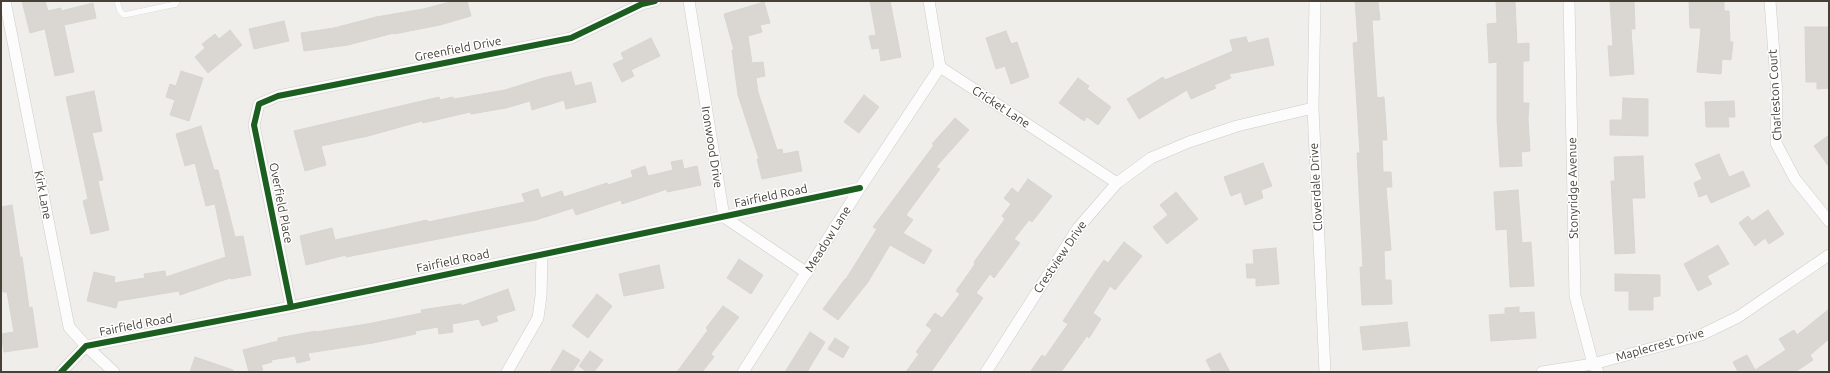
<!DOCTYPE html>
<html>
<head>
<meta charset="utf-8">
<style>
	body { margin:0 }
	#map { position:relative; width:1830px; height:373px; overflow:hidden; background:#f0eeeb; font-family:Ubuntu,sans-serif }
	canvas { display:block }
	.frame { position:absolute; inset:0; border:2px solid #464037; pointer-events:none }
</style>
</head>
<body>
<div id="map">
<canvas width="1830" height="373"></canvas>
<div class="frame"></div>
</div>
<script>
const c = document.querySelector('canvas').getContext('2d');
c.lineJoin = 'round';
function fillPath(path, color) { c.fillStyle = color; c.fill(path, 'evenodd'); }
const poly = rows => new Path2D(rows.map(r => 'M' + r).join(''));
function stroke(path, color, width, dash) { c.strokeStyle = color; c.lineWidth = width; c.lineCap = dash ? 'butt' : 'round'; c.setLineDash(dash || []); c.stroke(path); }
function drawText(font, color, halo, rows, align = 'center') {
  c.font = font + ' Ubuntu,sans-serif'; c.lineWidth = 3; c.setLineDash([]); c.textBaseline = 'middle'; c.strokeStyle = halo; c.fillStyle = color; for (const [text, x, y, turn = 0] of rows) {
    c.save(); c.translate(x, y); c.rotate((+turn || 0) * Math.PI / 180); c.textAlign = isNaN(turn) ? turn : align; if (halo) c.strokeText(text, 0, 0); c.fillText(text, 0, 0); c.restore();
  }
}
const building = poly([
	[22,1,45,1,48,11,61,8,61,11,93,3,96,18,64,25,74,72,55,76,45,29,30,33,22,1],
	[454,1,467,1,471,16,440,25,394,34,394,33,348,45,304,51,301,33,334,28,376,17,423,9,454,1],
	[870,1,890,1,901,57,881,61,879,48,872,49,869,36,876,35,870,1],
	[1355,1,1378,1,1380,20,1372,20,1377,98,1384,97,1387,140,1382,140,1383,172,1391,172,1392,187,1386,187,1391,250,1384,251,1385,280,1391,280,1392,304,1362,305,1360,267,1363,267,1357,153,1360,153,1353,43,1358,42,1355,1],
	[1496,1,1515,1,1517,44,1529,43,1529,61,1523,61,1523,103,1529,103,1528,119,1530,151,1521,152,1522,166,1500,167,1497,119,1497,62,1489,63,1487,24,1497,23,1496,1],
	[1610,1,1634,1,1635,29,1631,29,1634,74,1610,76,1608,46,1613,46,1610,1],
	[1689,1,1724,1,1724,11,1729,11,1730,42,1733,42,1731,60,1722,59,1721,74,1697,72,1701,28,1690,28,1689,1],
	[764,2,770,23,760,25,762,32,748,36,752,63,763,62,765,76,756,78,758,92,777,150,782,149,783,154,798,151,802,171,762,179,757,159,759,159,738,95,732,50,734,50,724,14,764,2],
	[284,21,289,41,254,49,249,29,284,21],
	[1805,27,1829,27,1829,88,1817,89,1817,82,1806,82,1805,27],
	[230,30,242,45,208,73,195,57,205,48,202,44,215,34,219,39,230,30],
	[1006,31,1011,44,1017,42,1029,77,1011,84,1005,66,996,69,986,38,1006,31],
	[1246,37,1248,43,1268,38,1274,65,1229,74,1231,78,1214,85,1216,88,1191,99,1187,90,1139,119,1127,99,1163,77,1165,80,1233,51,1230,40,1246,37],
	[651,38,660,56,631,70,634,76,622,82,613,64,624,59,621,53,651,38],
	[181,71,203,78,189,121,170,115,175,100,166,97,170,84,176,86,181,71],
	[571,72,575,86,591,82,596,102,566,109,564,100,532,110,530,101,506,108,471,114,470,112,423,123,422,121,368,136,321,146,326,165,305,171,294,131,439,97,440,100,453,97,454,99,505,90,543,78,571,72],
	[1078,78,1089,86,1087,89,1111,107,1098,125,1087,117,1084,121,1059,103,1078,78],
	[94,91,102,131,92,133,103,180,98,181,109,230,91,234,83,201,88,199,66,97,94,91],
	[864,95,879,107,859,133,844,122,864,95],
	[1623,98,1648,99,1648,136,1610,135,1610,120,1622,120,1623,98],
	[1734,101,1735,117,1728,117,1729,127,1706,127,1705,102,1734,101],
	[955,118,969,130,936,167,940,169,906,215,913,220,903,233,932,250,924,264,890,245,868,282,838,320,823,309,845,279,846,279,877,229,873,227,934,145,932,144,955,118],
	[201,126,214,170,218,170,235,237,243,236,251,275,231,279,230,278,180,295,179,291,118,301,116,308,87,301,94,272,115,277,114,283,145,278,144,274,165,271,166,277,226,257,215,204,206,206,195,163,185,166,176,134,201,126],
	[1829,135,1829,167,1814,146,1829,135],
	[1719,154,1729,177,1743,171,1750,186,1711,203,1707,194,1699,197,1694,183,1702,179,1695,164,1719,154],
	[1643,156,1645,198,1632,198,1635,253,1615,254,1611,181,1615,181,1614,157,1643,156],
	[682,160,684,169,697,166,701,185,667,192,667,189,622,204,621,200,576,215,573,208,536,220,346,257,346,255,306,265,300,236,332,228,335,240,427,220,428,222,525,202,522,194,538,189,541,198,562,191,564,197,607,183,608,185,633,177,631,171,645,166,648,176,673,170,671,162,682,160],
	[1263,163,1272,186,1261,190,1263,198,1245,205,1241,192,1231,196,1224,177,1263,163],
	[1028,179,1052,196,1032,222,1029,220,1014,239,1020,243,994,278,990,274,976,293,983,298,931,372,906,372,919,354,916,352,932,330,926,325,935,313,942,318,960,294,956,291,975,264,974,262,1005,219,1002,216,1011,204,1004,198,1012,188,1018,193,1028,179],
	[1518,190,1522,243,1531,242,1534,286,1510,287,1507,229,1496,230,1494,192,1518,190],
	[1176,192,1198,219,1167,244,1153,227,1168,215,1160,205,1176,192],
	[12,205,20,257,22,257,29,308,32,307,38,347,4,352,1,334,14,332,7,292,3,292,1,275,1,207,12,205],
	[1768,210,1784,234,1769,244,1765,238,1755,246,1739,223,1748,216,1752,221,1768,210],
	[1124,242,1142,256,1115,290,1110,286,1093,313,1101,319,1089,338,1087,336,1061,372,1030,372,1042,355,1045,357,1068,324,1063,321,1094,274,1104,260,1108,263,1124,242],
	[1718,245,1729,264,1707,276,1712,284,1698,291,1684,264,1718,245],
	[1276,248,1279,284,1256,286,1256,278,1247,278,1246,264,1254,264,1253,250,1276,248],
	[739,259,763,275,751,294,727,278,739,259],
	[659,265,664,288,624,296,619,274,659,265],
	[1615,274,1660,275,1660,296,1653,297,1653,310,1629,310,1629,291,1615,291,1615,274],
	[508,289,515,310,496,316,498,321,482,326,479,319,452,324,453,332,439,334,438,327,415,331,416,334,373,343,308,353,310,360,297,363,295,356,271,360,272,362,261,365,263,370,249,372,243,350,278,341,278,338,316,331,316,332,367,324,422,313,421,310,461,304,461,306,508,289],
	[597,294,612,306,588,338,572,326,597,294],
	[723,306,739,317,711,354,714,357,702,372,677,372,708,330,706,328,723,306],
	[1519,307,1519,313,1534,312,1536,338,1491,341,1489,315,1505,314,1505,308,1519,307],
	[1829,309,1829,339,1810,355,1813,360,1795,372,1738,372,1733,362,1747,355,1755,370,1786,350,1779,339,1794,330,1797,335,1829,309],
	[1407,322,1410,346,1363,350,1360,327,1407,322],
	[810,332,825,342,807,372,785,372,810,332],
	[835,338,849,347,843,358,828,349,835,338],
	[563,350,580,360,572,372,550,372,563,350],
	[590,351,603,360,594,372,587,372,579,366,590,351],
	[1220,353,1230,372,1212,372,1206,360,1220,353],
	[195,357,233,370,233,372,190,372,195,357]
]);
const lane = poly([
	[117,1,120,11,124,15,176,4,177,1]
]);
const street = poly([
	[5,1,69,327,86,346,114,372],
	[689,1,724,217,807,273],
	[929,1,940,67,1117,183],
	[1315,1,1313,108,1325,372],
	[1569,1,1575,296,1593,364,1598,372],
	[1770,1,1777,94,1776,143,1795,179,1829,221],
	[291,307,254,125,259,104,278,96,571,38,642,4,655,1],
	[61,372,86,346,291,307,860,188],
	[507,372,538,318,541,296,542,254],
	[743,372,860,188,940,67],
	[986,372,1078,228,1117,183,1151,158,1189,142,1237,126,1313,108],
	[1542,372,1593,364,1701,335,1738,317,1829,255]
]);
const cycleway = poly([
	[291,307,254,125,259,104,278,96,571,38,642,4,655,1],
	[61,372,86,346,291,307,860,188]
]);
const streetNames = [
	["Greenfield Drive",458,49,-11],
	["Charleston Court",1775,95,-93],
	["Cricket Lane",1001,107,33],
	["Ironwood Drive",712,147,81],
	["Cloverdale Drive",1316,187,-93],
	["Stonyridge Avenue",1573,188,-91],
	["Kirk Lane",43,195,79],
	["Fairfield Road",771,196,-12],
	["Overfield Place",281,203,79],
	["Meadow Lane",828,239,-58],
	["Crestview Drive",1060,257,-56],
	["Fairfield Road",453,261,-12],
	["Fairfield Road",136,325,-11],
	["Maplecrest Drive",1660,345,-16]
];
fillPath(building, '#dad7d3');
stroke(building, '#d8d5d0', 1);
stroke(lane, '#ceccc8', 6);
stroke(street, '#ceccc8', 12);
stroke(lane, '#fdfcfc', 5.5);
stroke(street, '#fdfcfc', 11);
stroke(cycleway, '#1b5e20', 6);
drawText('12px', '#464037', '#fff', streetNames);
</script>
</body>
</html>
